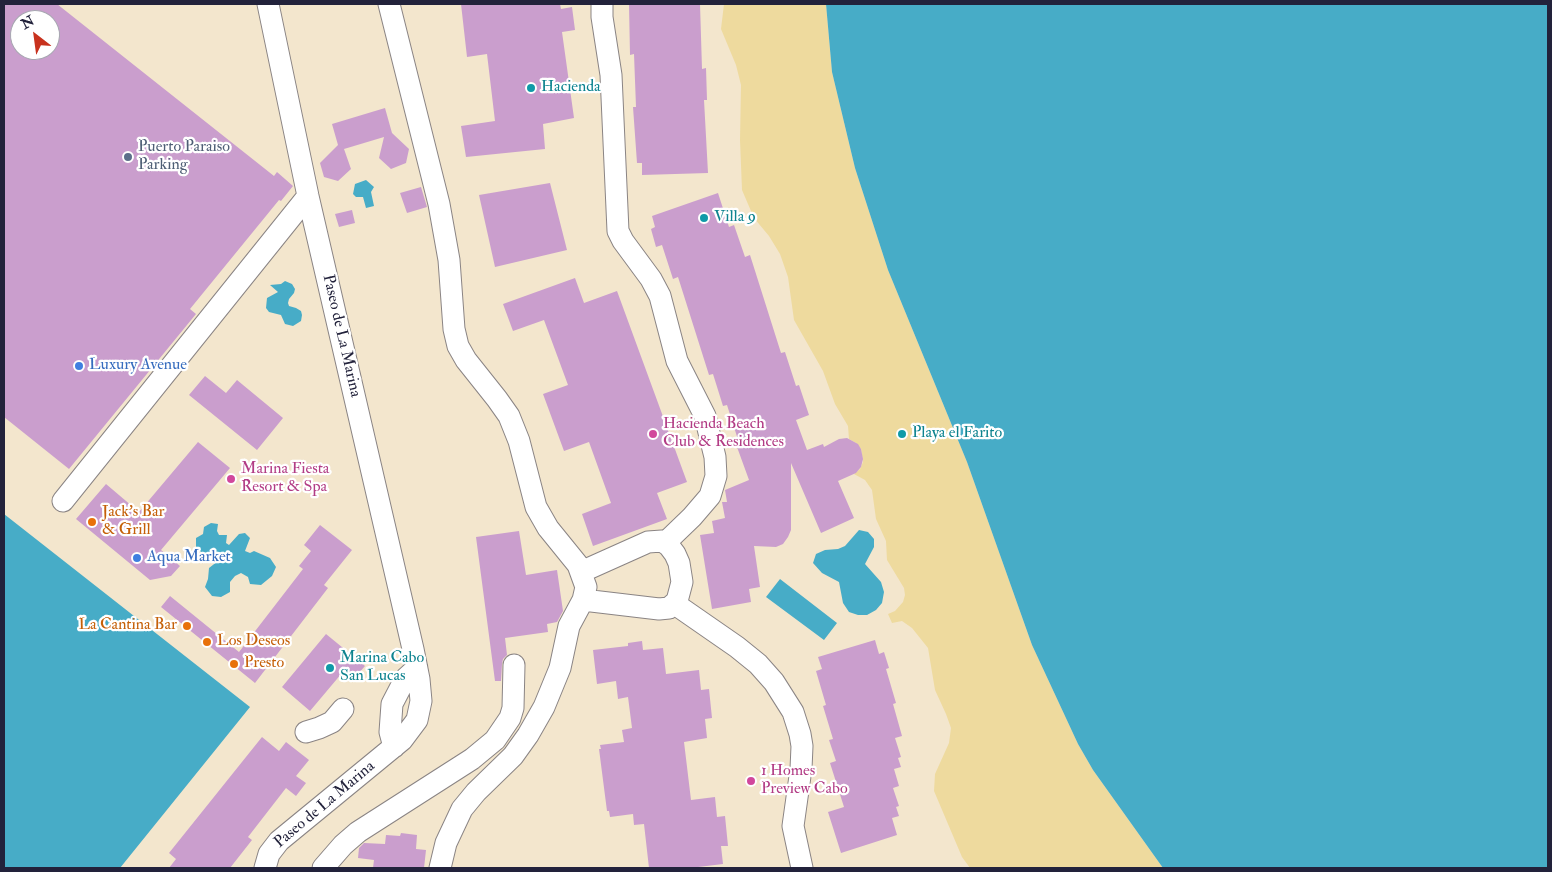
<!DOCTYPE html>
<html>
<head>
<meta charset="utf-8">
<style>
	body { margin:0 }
	#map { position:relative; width:1552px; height:872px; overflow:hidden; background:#f3e6cd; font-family:"IM FELL Double Pica",serif }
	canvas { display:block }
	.frame { position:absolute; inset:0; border:5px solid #22223b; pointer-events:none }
	.north { position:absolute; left:10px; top:10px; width:50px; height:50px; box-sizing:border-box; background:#fff; border:1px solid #a7a7b1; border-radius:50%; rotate:330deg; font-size:14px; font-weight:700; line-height:20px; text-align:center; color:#22223b }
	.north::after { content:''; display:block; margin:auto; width:18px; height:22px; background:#c8321e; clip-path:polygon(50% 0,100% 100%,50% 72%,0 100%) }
</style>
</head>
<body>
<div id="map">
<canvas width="1552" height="872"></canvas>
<div class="frame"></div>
<div class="north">N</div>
</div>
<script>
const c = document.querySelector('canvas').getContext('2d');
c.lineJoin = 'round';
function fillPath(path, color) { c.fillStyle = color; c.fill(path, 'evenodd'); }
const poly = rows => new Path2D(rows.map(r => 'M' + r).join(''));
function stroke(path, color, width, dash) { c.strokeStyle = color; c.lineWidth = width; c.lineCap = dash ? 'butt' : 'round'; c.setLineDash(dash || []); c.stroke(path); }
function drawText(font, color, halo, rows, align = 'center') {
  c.font = font + ' "IM FELL Double Pica",serif'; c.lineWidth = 4.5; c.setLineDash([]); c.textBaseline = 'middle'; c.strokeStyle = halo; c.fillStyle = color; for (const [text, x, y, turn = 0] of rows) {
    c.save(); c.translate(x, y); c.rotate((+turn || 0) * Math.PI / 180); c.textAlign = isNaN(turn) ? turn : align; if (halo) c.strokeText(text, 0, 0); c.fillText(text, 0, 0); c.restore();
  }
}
const sand = poly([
	[724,4,826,4,832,72,855,168,888,270,967,462,1032,645,1078,744,1093,770,1163,868,970,868,962,857,934,791,935,774,949,743,951,728,946,714,935,690,928,648,912,628,902,621,892,623,888,614,895,611,903,602,905,595,904,588,887,560,886,541,876,519,872,490,865,480,854,474,860,469,863,462,861,449,856,443,849,439,848,426,835,404,823,371,794,320,788,277,780,254,769,236,754,218,742,190,740,140,741,85,736,65,721,29]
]);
const water = poly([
	[826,4,1548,4,1548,868,1163,868,1093,770,1078,744,1032,645,967,462,888,270,855,168,832,72],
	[366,180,374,187,371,192,374,206,366,208,363,197,356,197,353,194,355,184],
	[285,281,292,284,295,289,294,293,289,299,288,303,289,306,296,308,301,311,302,315,301,321,293,326,285,324,281,315,269,312,266,308,267,298,278,292,270,285,281,284],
	[4,514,250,707,120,868,4,868],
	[211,523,218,524,217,531,219,535,227,535,226,543,229,545,239,534,245,533,250,538,245,551,250,553,254,551,270,558,276,567,272,576,261,585,250,584,248,577,241,573,235,576,230,582,230,592,221,597,212,596,205,587,208,579,209,568,218,561,213,555,204,554,196,548,196,538,203,534,204,527],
	[859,530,868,532,874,539,874,547,865,564,881,582,884,592,882,603,876,610,867,615,858,615,849,612,843,603,839,582,822,573,813,563,816,554,825,550,838,549,845,546],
	[780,579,837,623,824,640,766,597]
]);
const building = poly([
	[4,4,57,4,274,176,277,172,293,186,281,201,279,200,190,309,196,314,69,469,4,417],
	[20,20,50,20,50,50,20,50],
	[461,4,560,4,561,9,572,7,575,30,562,32,574,118,543,124,545,149,466,157,461,126,495,121,487,54,467,57],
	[629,4,700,4,702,69,706,68,707,100,704,100,708,173,642,175,642,163,637,163,633,107,636,107,634,54,630,55],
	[385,108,392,133,409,149,406,163,391,169,379,158,384,137,344,149,351,169,338,181,324,177,320,163,338,145,332,124],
	[550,183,567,250,495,267,479,195],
	[421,187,427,207,407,213,400,193],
	[718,193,729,227,734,225,745,257,750,255,781,353,785,352,796,386,799,385,809,415,796,420,807,450,823,444,824,447,839,439,847,438,858,444,861,449,863,459,861,467,856,473,838,481,854,518,821,533,791,463,791,530,788,537,783,544,776,547,754,546,760,587,749,589,751,602,712,609,700,535,714,533,712,521,725,518,722,502,727,502,725,490,749,480,737,447,740,446,727,405,723,406,713,374,709,375,678,277,673,279,662,245,656,247,651,229,655,227,652,216],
	[352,210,355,223,339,227,335,214],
	[575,278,584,303,617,291,687,482,657,493,667,519,593,546,582,514,611,503,589,442,564,451,543,394,568,385,544,320,513,331,503,304],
	[205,376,226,393,237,380,283,418,257,450,189,395],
	[198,442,230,468,161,550,180,566,171,576,150,580,76,519,106,484,139,512],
	[320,525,352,550,324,585,328,588,255,683,161,607,170,596,239,652,303,569,299,566,311,551,304,545],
	[519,531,526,575,557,570,563,611,557,622,547,624,548,632,505,638,507,655,503,659,502,664,501,681,495,681,476,537],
	[326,634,365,666,352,681,342,673,310,711,282,687],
	[875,640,879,654,884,652,889,668,886,669,896,703,893,704,902,736,895,738,901,757,898,758,901,767,894,769,899,786,893,788,899,806,896,807,899,816,892,818,897,835,841,853,828,812,844,807,830,763,836,761,829,740,833,739,823,706,826,705,816,671,822,669,818,657],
	[642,641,643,650,663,648,666,674,699,670,701,690,709,689,712,718,705,719,707,738,684,742,691,800,715,797,717,817,725,816,728,846,721,846,723,864,690,868,649,868,644,824,634,825,633,814,610,817,609,811,607,811,599,749,601,749,600,745,624,742,622,730,632,728,628,697,618,699,616,681,597,684,593,650,628,646,628,643],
	[262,737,279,751,286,742,309,760,296,776,306,783,296,796,286,788,248,837,252,840,230,868,169,868,176,859,169,853],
	[401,833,417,835,416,849,426,850,424,868,373,868,374,860,358,858,359,848,364,843,385,844,386,835,400,836]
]);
const minor = poly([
	[389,4,439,204,449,260,454,329,458,346,466,360,497,399,509,416,519,441,536,507,548,528,578,565,586,587,583,600,569,626,560,668,544,707,528,735,513,756,476,792,462,809,446,843,440,868],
	[602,4,602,17,611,75,618,231,623,241,651,279,660,296,677,361,705,416,715,457,716,476,710,496,692,517,665,543],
	[63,501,308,196],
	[581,572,648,542,662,541,669,546,675,554,679,563,682,582,677,601,669,608,659,609,583,600],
	[675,604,737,647,758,664,774,682,793,712,800,734,802,746,801,769,793,826,802,868],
	[306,732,319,728,332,722,343,709],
	[394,747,390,732,392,704,405,679,417,668],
	[265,868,269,854,279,841,402,740,417,720,421,701,419,679,413,649,308,196,268,4],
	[323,868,343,845,358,832,472,759,495,740,510,718,513,708,514,665]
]);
const markers = [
	[531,88,5,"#0f9aa8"],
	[128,157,5,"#5c6f8a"],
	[704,218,5,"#0f9aa8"],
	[79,366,5,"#3f7fe0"],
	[653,434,5,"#d1479c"],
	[902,434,5,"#0f9aa8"],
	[231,479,5,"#d1479c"],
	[92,522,5,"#e8710a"],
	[137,558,5,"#3f7fe0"],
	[187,626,5,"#e8710a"],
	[207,642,5,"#e8710a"],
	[234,664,5,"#e8710a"],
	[330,668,5,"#0f9aa8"],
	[751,781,5,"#d1479c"]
];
const cultureNames = [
	["Hacienda",541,88],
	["Villa 9",714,218],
	["Playa el Farito",912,434],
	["Marina Cabo",340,659],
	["San Lucas",340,677]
];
const serviceNames = [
	["Puerto Paraiso",138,148],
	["Parking",138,166]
];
const streetNames = [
	["Paseo de La Marina",341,336,77],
	["Paseo de La Marina",325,805,-40]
];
const shopNames = [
	["Luxury Avenue",89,366],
	["Aqua Market",147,558]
];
const hotelNames = [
	["Hacienda Beach",663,425],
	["Club & Residences",663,443],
	["Marina Fiesta",241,470],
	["Resort & Spa",241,488],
	["1 Homes",761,772],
	["Preview Cabo",761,790]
];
const foodNames = [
	["Jack's Bar",102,513],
	["& Grill",102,531],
	["La Cantina Bar",177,626,"right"],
	["Los Deseos",217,642],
	["Presto",244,664]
];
fillPath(sand, '#eeda9e');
fillPath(water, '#47acc7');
fillPath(building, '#ca9ecd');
stroke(minor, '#8a8484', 23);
stroke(minor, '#fff', 21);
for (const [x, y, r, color] of markers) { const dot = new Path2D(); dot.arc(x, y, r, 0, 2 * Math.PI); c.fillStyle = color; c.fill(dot); stroke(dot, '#fff', 2); }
drawText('16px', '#0d838f', '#fff', cultureNames, 'left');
drawText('16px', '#4e5e75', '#fff', serviceNames, 'left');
drawText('16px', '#22223b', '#fff', streetNames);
drawText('16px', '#366cbe', '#fff', shopNames, 'left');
drawText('16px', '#b23c85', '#fff', hotelNames, 'left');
drawText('16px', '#c56008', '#fff', foodNames, 'left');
</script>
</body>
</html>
